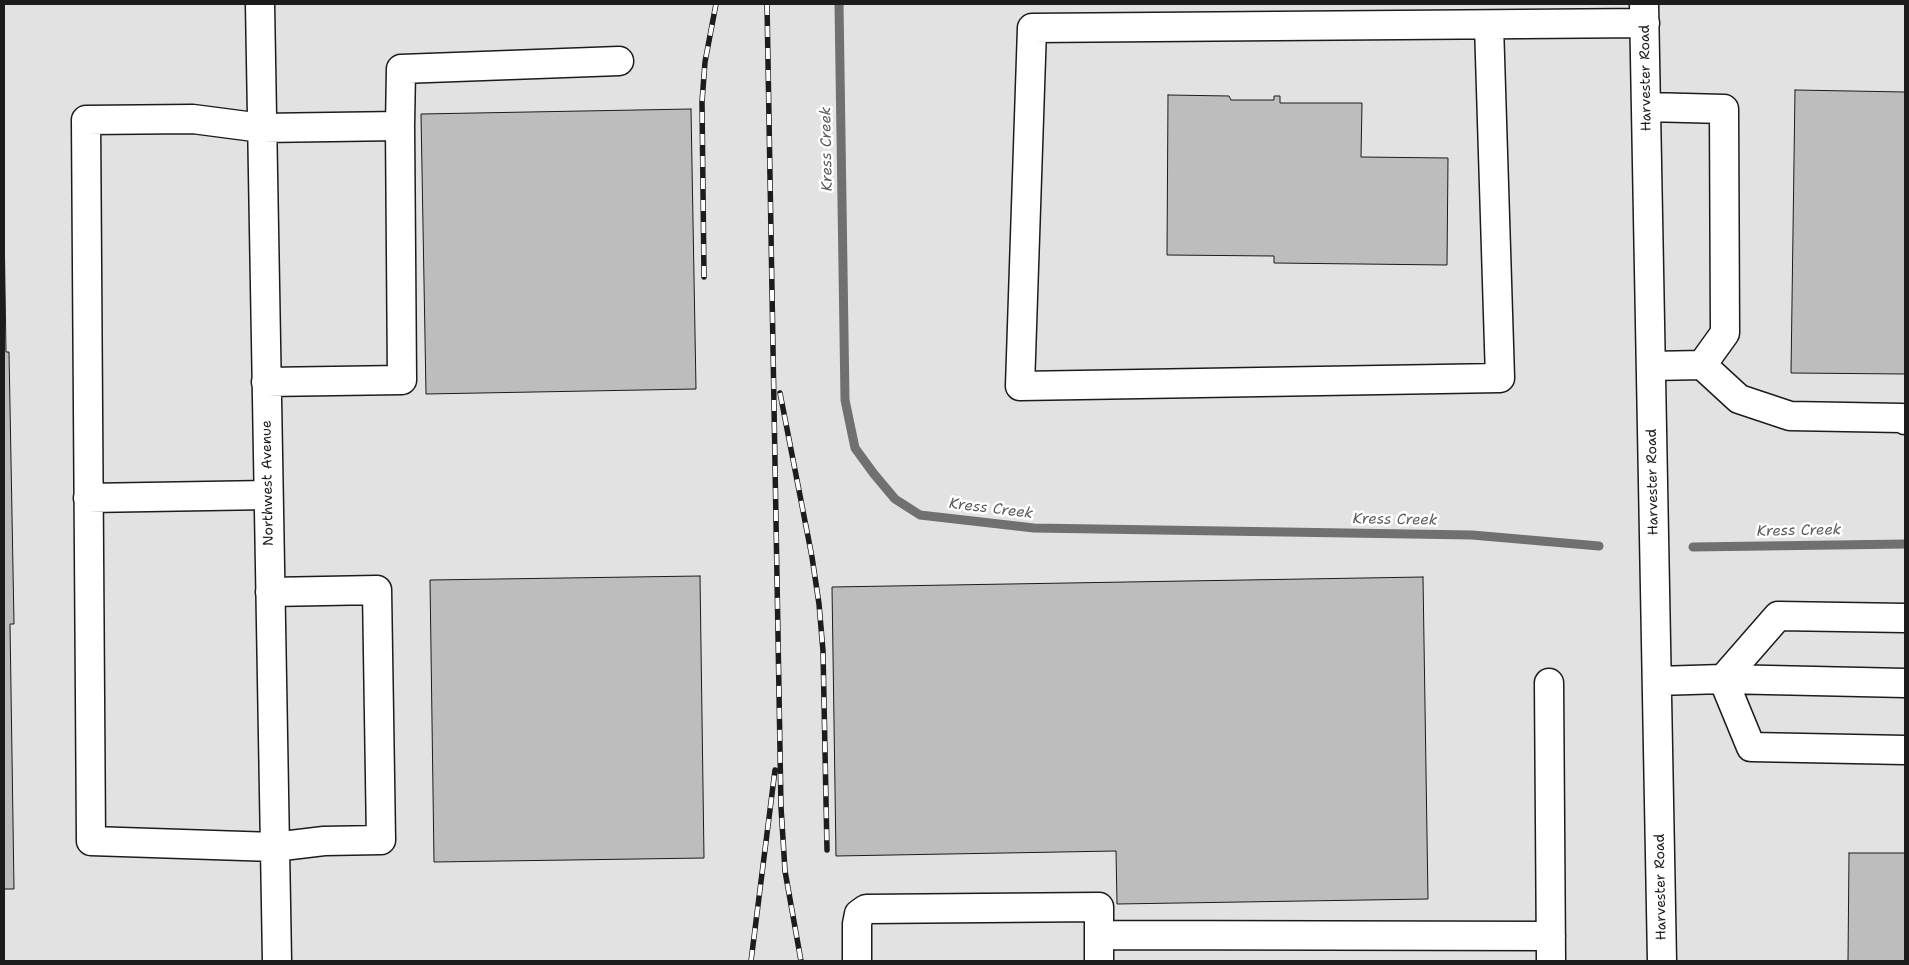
<!DOCTYPE html>
<html>
<head>
<meta charset="utf-8">
<style>
	body { margin:0 }
	#map { position:relative; width:1909px; height:965px; overflow:hidden; background:#f2f2f2; font-family:"Shantell Sans",sans-serif }
	canvas { display:block }
	.frame { position:absolute; inset:0; border:5px solid #1c1c1c; pointer-events:none }
</style>
</head>
<body>
<div id="map">
<canvas width="1909" height="965"></canvas>
<div class="frame"></div>
</div>
<script>
const c = document.querySelector('canvas').getContext('2d');
c.lineJoin = 'round';
function fillPath(path, color) { c.fillStyle = color; c.fill(path, 'evenodd'); }
const poly = rows => new Path2D(rows.map(r => 'M' + r).join(''));
function stroke(path, color, width, dash) { c.strokeStyle = color; c.lineWidth = width; c.lineCap = dash ? 'butt' : 'round'; c.setLineDash(dash || []); c.stroke(path); }
function drawText(font, color, halo, rows, align = 'center') {
  c.font = font + ' "Shantell Sans",sans-serif'; c.lineWidth = 5; c.setLineDash([]); c.textBaseline = 'middle'; c.strokeStyle = halo; c.fillStyle = color; for (const [text, x, y, turn = 0] of rows) {
    c.save(); c.translate(x, y); c.rotate((+turn || 0) * Math.PI / 180); c.textAlign = isNaN(turn) ? turn : align; if (halo) c.strokeText(text, 0, 0); c.fillText(text, 0, 0); c.restore();
  }
}
const built = poly([
	[4,4,1905,4,1905,961,4,961]
]);
const stream = poly([
	[839,4,845,400,855,448,874,474,895,499,920,515,1034,528,1472,535,1599,546],
	[1693,547,1905,544]
]);
const building = poly([
	[1795,90,1905,92,1905,374,1791,373,1795,90],
	[1168,95,1229,96,1231,100,1274,100,1274,96,1280,96,1280,103,1362,103,1361,157,1448,158,1447,265,1274,263,1274,256,1167,255,1168,95],
	[691,109,696,389,426,394,421,114,691,109],
	[4,223,6,352,9,352,14,624,10,624,14,889,4,889,4,223],
	[700,576,704,858,434,862,430,580,700,576],
	[1423,577,1428,899,1117,904,1116,851,836,856,832,587,1423,577],
	[1849,853,1905,853,1905,961,1848,961,1849,853]
]);
const minor = poly([
	[260,4,277,961],
	[1644,4,1662,961],
	[1489,25,1500,378,1020,386,1032,28,1645,23],
	[1647,107,1724,109,1725,333,1702,365],
	[400,126,401,69,619,61],
	[1651,366,1702,365,1739,399,1790,416,1902,418,1905,420],
	[266,382,402,380,400,126,262,128,193,119,86,120,91,841,274,847,324,841,381,840,377,590,270,592],
	[88,498,268,495],
	[1723,679,1751,747,1905,750],
	[1723,679,1778,616,1905,618],
	[1657,681,1723,679,1905,683],
	[1549,683,1551,961],
	[1099,935,1099,961],
	[857,961,857,924,859,914,866,909,1099,907,1099,935,1551,936]
]);
const rail = poly([
	[767,4,781,807,785,871,801,961],
	[704,277,702,102,705,62,716,4],
	[780,393,812,557,819,604,823,651,827,850],
	[751,961,775,770]
]);
const streetNames = [
	["Harvester Road",1646,78,-91],
	["Harvester Road",1653,482,-91],
	["Northwest Avenue",268,483,-91],
	["Harvester Road",1661,887,-91]
];
const waterNames = [
	["Kress Creek",827,149,-91],
	["Kress Creek",991,509,7],
	["Kress Creek",1395,520,1],
	["Kress Creek",1799,531,-1]
];
fillPath(built, '#e2e2e2');
stroke(stream, '#707070', 9);
fillPath(building, '#bdbdbd');
stroke(building, '#1c1c1c', 1);
stroke(minor, '#1c1c1c', 31);
stroke(minor, '#fff', 28);
stroke(rail, '#1c1c1c', 5.5);
stroke(rail, '#fff', 4, [11]);
drawText('14px', '#1c1c1c', '#fff', streetNames);
drawText('italic 15px', '#5b5b5b', '#fff', waterNames);
</script>
</body>
</html>
